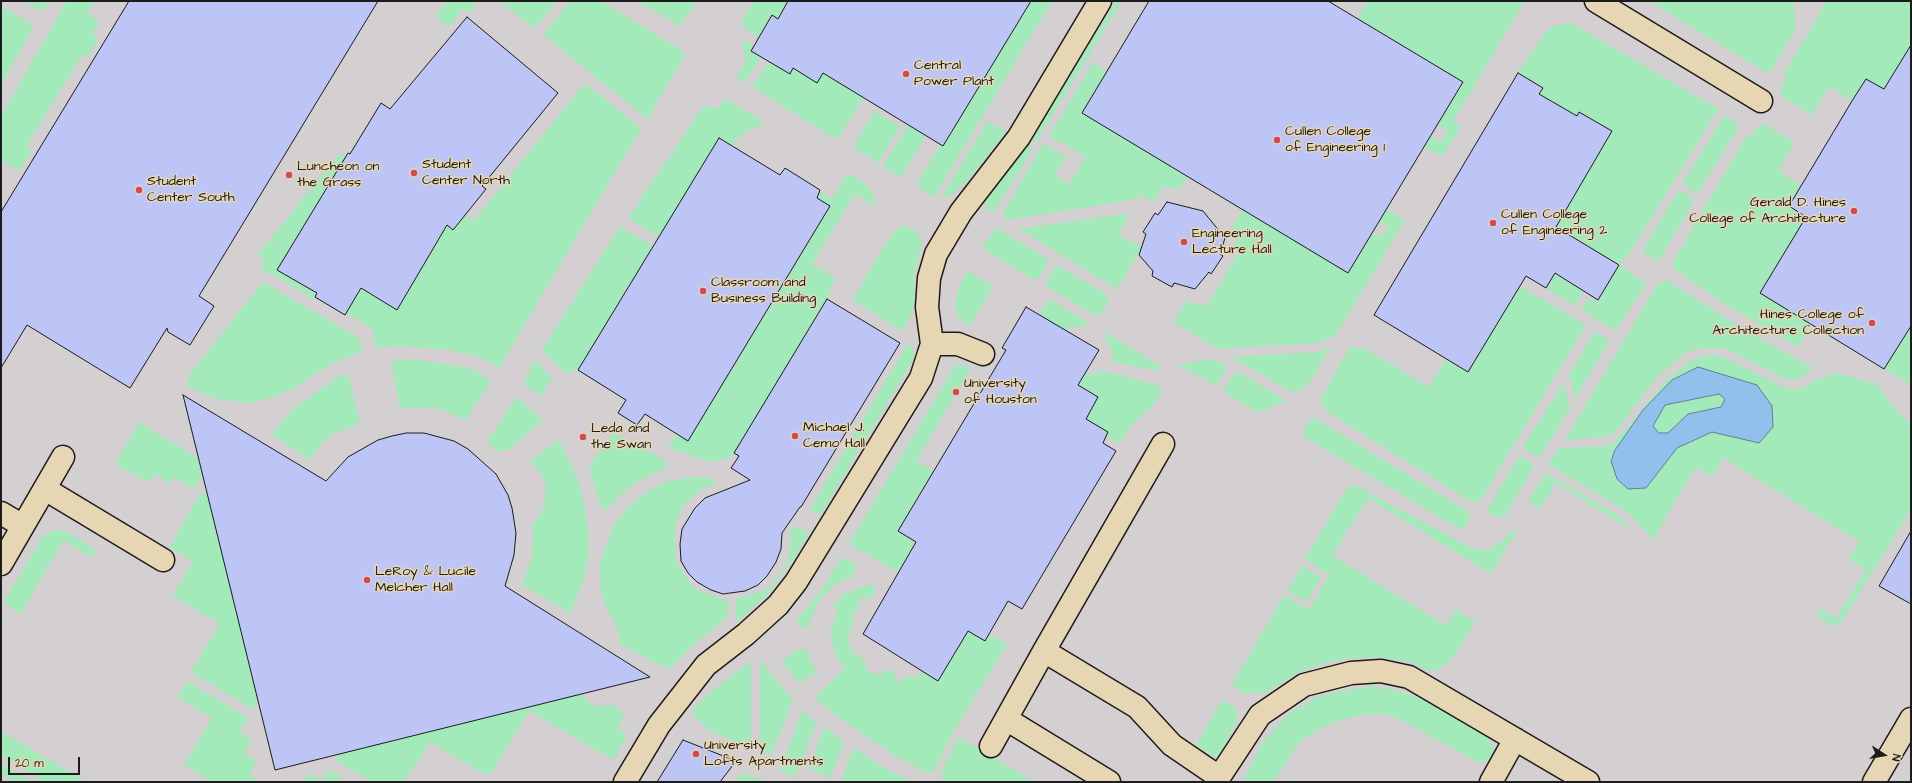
<!DOCTYPE html>
<html>
<head>
<meta charset="utf-8">
<style>
	body { margin:0 }
	#map { position:relative; width:1912px; height:783px; overflow:hidden; background:#ded3c0; font-family:"Architects Daughter",sans-serif }
	canvas { display:block }
	.frame { position:absolute; inset:0; border:2px solid #1c1c1c; pointer-events:none }
	.north { position:absolute; left:1864px; top:735px; width:40px; height:40px; -webkit-text-stroke:3px #e7d6b3; paint-order:stroke; rotate:102deg; font-size:11px; font-weight:700; line-height:16px; text-align:center; color:#1c1c1c }
	.north::after { content:''; display:block; margin:auto; width:14px; height:18px; background:#1c1c1c; clip-path:polygon(50% 0,100% 100%,50% 72%,0 100%) }
	.scale { position:absolute; left:8px; top:757px; width:72px; height:18px; box-sizing:border-box; border:2px solid #1c1c1c; border-top:0; padding-left:5px; font-size:12px; line-height:14px; white-space:nowrap; color:#1c1c1c; -webkit-text-stroke:3px #e7d6b3; paint-order:stroke }
</style>
</head>
<body>
<div id="map">
<canvas width="1912" height="783"></canvas>
<div class="frame"></div>
<div class="north">N</div>
<div class="scale">20 m</div>
</div>
<script>
const c = document.querySelector('canvas').getContext('2d');
c.lineJoin = 'round';
function fillPath(path, color) { c.fillStyle = color; c.fill(path, 'evenodd'); }
const poly = rows => new Path2D(rows.map(r => 'M' + r).join(''));
function stroke(path, color, width, dash) { c.strokeStyle = color; c.lineWidth = width; c.lineCap = dash ? 'butt' : 'round'; c.setLineDash(dash || []); c.stroke(path); }
function drawText(font, color, halo, rows, align = 'center') {
  c.font = font + ' "Architects Daughter",sans-serif'; c.lineWidth = 3; c.setLineDash([]); c.textBaseline = 'middle'; c.strokeStyle = halo; c.fillStyle = color; for (const [text, x, y, turn = 0] of rows) {
    c.save(); c.translate(x, y); c.rotate((+turn || 0) * Math.PI / 180); c.textAlign = isNaN(turn) ? turn : align; if (halo) c.strokeText(text, 0, 0); c.fillText(text, 0, 0); c.restore();
  }
}
const built = poly([
	[1,1,1911,1,1911,782,1,782]
]);
const green = poly([
	[25,1,50,1,44,9,39,10],
	[67,1,94,1,87,14,99,22,92,35,99,39,87,57,82,55,26,146,32,150,19,171,1,161,1,116],
	[448,1,478,1,469,13,463,9,449,27,435,16],
	[500,1,557,1,534,29],
	[571,1,601,1,686,53,647,119,543,34],
	[637,1,696,1,680,26],
	[754,1,788,1,778,19,772,16,759,38,740,24],
	[1031,1,1052,1,934,197,920,189,918,181],
	[1116,1,1122,1,1036,142,1031,140],
	[1368,1,1525,1,1453,121,1461,127,1442,157,1424,146,1430,136,1441,143,1448,131,1437,125,1463,82,1358,18],
	[1649,1,1794,1,1796,28,1769,74],
	[1827,1,1911,1,1911,45,1884,89,1866,79,1852,101,1830,86,1812,115,1781,95,1781,87,1787,78,1783,75],
	[1,6,31,24,33,27,1,85],
	[1560,24,1569,24,1578,27,1718,109,1635,245,1619,265,1646,284,1617,329,1614,330,1582,310,1589,298,1597,303,1619,265,1556,227,1612,131,1580,112,1577,116,1539,94,1543,88,1518,73,1543,36,1550,28],
	[742,39,753,46,751,51,761,56,745,83,736,77,746,61],
	[769,61,789,74,793,68,817,83,823,73,864,97,837,140,752,87],
	[1093,63,1107,71,1082,113,1188,177,1179,189,1164,187,1154,202,1140,194,1137,199,1009,220,1002,215,1043,143,1066,157,1055,175,1069,184,1086,157,1049,136],
	[585,83,641,128,499,368,490,362,472,355,449,350,398,346,376,349,372,328,346,313,361,288,397,310,447,225,453,230,465,215,473,222],
	[724,98,761,120,763,126,756,127,745,132,737,139,732,146,719,138,659,237,628,218,704,105,718,109],
	[874,111,900,127,878,163,853,147],
	[1726,116,1735,121,1738,128,1699,191,1695,192,1685,186,1684,181,1723,118],
	[988,120,1006,132,964,184,950,196,941,198],
	[1764,124,1795,143,1778,171,1801,185,1789,206,1806,217,1760,293,1812,325,1798,347,1718,300,1675,269,1673,262,1748,134,1752,137,1757,127],
	[908,125,926,136,903,174,899,177,883,167],
	[1028,146,1033,149,994,212,986,211,985,201],
	[340,153,346,157,278,270,317,293,313,299,260,267,265,260,258,254],
	[846,175,852,175,863,182,870,189,875,199,876,206,855,194,812,264,835,278,827,299,734,453,727,459,711,462,669,448,677,433,689,440,830,207,816,197,820,191,832,199],
	[1678,191,1681,191,1693,198,1692,204,1661,257,1655,261,1645,254,1644,247],
	[1386,209,1405,220,1335,336,1317,343,1218,349,1173,322,1186,301,1207,306,1239,253,1232,249,1237,240,1231,228,1243,210,1348,273,1373,232,1382,237,1389,227,1379,221],
	[1129,213,1118,235,1142,247,1117,289,1019,229],
	[902,226,915,229,922,242,914,276,915,299,912,314,902,331,853,300,879,254,893,233],
	[620,227,653,246,578,370,565,373,542,349],
	[996,228,1046,258,1048,260,1047,264,1039,278,1033,279,986,251,984,243],
	[1057,265,1107,295,1109,300,1101,314,1094,315,1046,286,1046,282],
	[967,271,993,286,969,327,958,316,955,309,959,286],
	[1555,273,1584,291,1575,306,1546,288],
	[1668,281,1741,328,1813,368,1799,379,1787,380,1724,348,1702,348,1685,353,1659,375,1619,427,1612,434,1604,437,1565,440,1655,288,1662,282],
	[263,282,359,338,363,352,342,359,317,372,293,389,274,397,248,403,222,400,204,394,189,387,187,378],
	[1520,286,1586,325,1481,499,1476,502,1470,501,1324,410,1321,401,1324,393,1349,348,1357,347,1365,349,1429,387,1446,359,1468,372],
	[1049,299,1087,322,1086,326,1075,326,1065,330,1039,314],
	[1911,326,1911,385,1884,369],
	[1595,332,1608,339,1609,341,1575,399,1569,375],
	[1106,333,1162,367,1161,371,1112,362,1113,352,1104,336],
	[908,343,912,347,915,354,912,362,820,515,810,509],
	[1330,348,1309,384,1300,390,1291,392,1232,357,1319,352],
	[1707,355,1722,356,1787,389,1800,389,1820,378,1834,373,1877,384,1893,407,1911,425,1911,509,1841,623,1834,626,1817,616,1822,609,1836,619,1866,570,1849,559,1860,542,1723,458,1712,477,1695,467,1653,540,1629,513,1549,465,1558,448,1603,446,1614,443,1670,376,1694,359],
	[411,359,458,366,475,371,491,381,465,421,442,409,416,407,400,409,391,361],
	[1211,359,1226,365,1226,369,1216,385,1177,365],
	[536,360,552,379,541,396,523,384],
	[956,364,972,367,916,461,933,471,898,531,916,542,898,572,849,544],
	[1087,369,1091,377,1100,370,1159,386,1161,388,1159,398,1153,406,1131,425,1119,444,1106,436,1108,432,1086,419,1098,397,1073,382],
	[1239,372,1286,401,1258,413,1230,396,1225,393,1225,389,1232,376],
	[348,374,360,423,331,435,319,446,311,460,272,435,284,419,298,405,337,378],
	[1563,383,1570,408,1544,451,1537,458,1524,449,1524,445],
	[516,397,543,420,507,451,497,451,487,442],
	[1313,417,1469,512,1470,519,1467,524,1463,528,1458,528,1308,439,1303,436,1303,432,1308,422],
	[139,422,199,459,203,477,193,489,174,476,169,484,155,474,148,482,115,464],
	[614,433,659,457,665,462,667,466,664,469,640,480,626,490,607,509,602,509,589,467],
	[559,440,572,466,580,487,588,526,589,550,584,578,570,613,522,585,532,558,533,536,532,525,541,514,545,501,546,487,541,473,530,461],
	[1520,457,1523,457,1532,464,1532,469,1505,516,1498,518,1488,512,1488,508,1517,459],
	[1546,473,1623,518,1630,529,1556,483,1540,509,1528,502],
	[702,477,715,479,716,484,703,488,682,507,675,524,675,548,677,563,685,576,695,589,728,601,727,618,695,643,669,669,618,644,620,636,602,597,600,578,601,560,616,521,632,504,648,491,666,482,685,478],
	[1352,486,1361,487,1370,494,1474,549,1487,551,1504,540,1511,530,1516,533,1491,574,1368,498,1332,555,1446,626,1456,609,1475,622,1455,654,1444,666,1437,670,1430,671,1410,662,1377,657,1336,660,1303,670,1264,693,1243,693,1232,685,1284,595,1309,610,1329,575,1305,559,1347,488],
	[201,492,208,496,258,701,252,709,191,672,220,624,173,596,193,561,169,548],
	[791,527,797,527,809,533,794,558,766,596,736,623,736,601,739,598,757,593,768,588,776,579,785,566,790,550],
	[58,530,67,532,96,550,92,557,64,540,20,614,4,602,41,539,49,532],
	[842,557,857,566,851,577,837,583,823,596,816,606,808,628,799,627,797,620,821,591],
	[1302,566,1321,577,1307,602,1287,591],
	[874,584,875,595,868,599,864,596,857,603,860,606,855,614,851,612,850,615,854,617,851,631,847,631,849,644,853,656,858,654,867,665,865,669,870,673,882,675,883,671,893,670,897,682,903,680,911,675,915,679,922,671,938,681,968,631,984,641,989,634,1007,644,950,738,934,772,930,773,927,773,892,754,834,714,818,701,816,697,845,668,836,657,832,644,831,630,838,609,832,606,843,595,848,592,849,594,858,588],
	[808,648,810,659,816,672,803,681,797,681,783,662,784,658,791,656,792,652],
	[760,660,793,700,771,755,760,752],
	[751,661,751,748,708,730,691,712,707,695],
	[187,681,248,718,239,732,252,741,244,753,257,761,249,774,256,779,254,782,244,780,243,782,228,782,225,780,224,782,214,782,184,765,212,718,177,697],
	[1373,686,1399,691,1436,704,1489,739,1493,746,1493,753,1489,759,1480,763,1395,717,1379,713,1362,715,1342,720,1323,727,1300,741,1274,782,1243,782,1261,744,1290,713,1317,697,1342,691],
	[582,694,591,706,613,705,624,713,617,728,627,735,613,760,529,711,492,772,484,774,430,742,404,782,372,782,336,760,340,754,346,752],
	[1222,700,1234,706,1237,713,1236,723,1217,758,1196,746],
	[803,710,816,724,795,777,779,770],
	[824,727,844,742,830,777,809,769],
	[1,731,86,782,44,782,1,755],
	[958,737,1035,782,944,781,941,774],
	[854,747,877,764,911,782,841,782],
	[1,763,32,782,14,782,1,774],
	[329,769,341,776,338,782,303,782,309,773,322,781],
	[742,772,763,781,763,782,735,782]
]);
const water = poly([
	[1698,367,1757,385,1772,406,1773,427,1759,443,1712,432,1677,448,1646,488,1628,489,1617,479,1611,461,1615,450,1643,410,1672,380,1698,367],
	[1719,394,1725,399,1721,407,1688,414,1668,433,1659,433,1653,426,1665,405,1719,394]
]);
const building = poly([
	[129,1,378,1,199,296,214,306,190,345,168,332,167,328,130,388,27,325,1,368,1,212,129,1],
	[788,1,1031,1,943,146,823,73,817,83,793,68,790,74,751,51,772,15,778,19,788,1],
	[1149,1,1328,1,1463,82,1348,273,1082,113,1149,1],
	[467,17,558,93,482,186,486,189,453,230,447,225,397,310,361,288,345,315,315,297,317,293,277,270,348,153,350,154,381,103,390,109,467,17],
	[1911,45,1911,326,1884,369,1760,293,1806,217,1789,206,1852,101,1866,79,1884,89,1911,45],
	[1518,73,1543,88,1539,94,1577,116,1579,112,1612,131,1556,227,1619,265,1598,300,1555,273,1546,288,1526,276,1468,372,1374,315,1518,73],
	[719,138,780,175,785,168,820,190,817,198,830,206,688,441,645,414,637,425,618,413,626,400,578,370,719,138],
	[1167,202,1203,211,1225,238,1220,254,1223,256,1211,274,1209,272,1195,289,1174,283,1172,287,1152,276,1153,271,1139,255,1146,234,1143,232,1155,213,1158,215,1167,202],
	[827,299,900,343,801,507,800,507,782,533,781,549,776,562,767,576,758,585,745,591,723,594,711,590,697,582,688,573,681,561,680,544,682,529,695,508,705,498,750,480,731,468,739,456,734,453,827,299],
	[1026,307,1099,350,1078,385,1098,397,1086,419,1108,432,1103,443,1116,451,1022,609,1008,601,985,641,968,631,938,681,863,634,916,542,898,531,1006,350,1002,348,1026,307],
	[183,395,326,481,348,457,378,440,392,436,406,433,424,433,454,441,468,449,496,474,508,495,512,508,516,533,514,555,505,586,650,677,275,770,183,395],
	[1911,531,1911,604,1879,586,1911,531],
	[683,740,736,761,720,782,657,782,683,740]
]);
const minor = poly([
	[1596,1,1761,101],
	[932,344,958,344,983,354],
	[45,489,163,560],
	[1,513,23,526],
	[1,564,63,457],
	[1044,651,1137,707,1172,745,1219,777],
	[1006,719,1109,782],
	[991,746,1044,651,1163,444],
	[625,782,659,725,706,665,746,634,778,605,796,582,921,378,932,344,927,307,929,278,936,254,961,212,1019,137,1100,1],
	[1216,782,1260,715,1304,685,1351,673,1381,671,1409,677,1588,782],
	[1491,782,1515,739],
	[1874,782,1911,719]
]);
const markers = [
	[906,74,4,"#d1495b"],
	[1277,140,4,"#d1495b"],
	[414,173,4,"#d1495b"],
	[289,175,4,"#d1495b"],
	[139,190,4,"#d1495b"],
	[1854,211,4,"#d1495b"],
	[1493,223,4,"#d1495b"],
	[1184,242,4,"#d1495b"],
	[703,291,4,"#d1495b"],
	[1872,323,4,"#d1495b"],
	[956,392,4,"#d1495b"],
	[795,436,4,"#d1495b"],
	[583,437,4,"#d1495b"],
	[367,580,4,"#d1495b"],
	[696,754,4,"#d1495b"]
];
const poiNames = [
	["Central",914,66],
	["Power Plant",914,82],
	["Cullen College",1285,132],
	["of Engineering 1",1285,148],
	["Student",422,165],
	["Center North",422,181],
	["Luncheon on",297,167],
	["the Grass",297,183],
	["Student",147,182],
	["Center South",147,198],
	["Gerald D. Hines",1846,203,"right"],
	["College of Architecture",1846,219,"right"],
	["Cullen College",1501,215],
	["of Engineering 2",1501,231],
	["Engineering",1192,234],
	["Lecture Hall",1192,250],
	["Classroom and",711,283],
	["Business Building",711,299],
	["Hines College of",1864,315,"right"],
	["Architecture Collection",1864,331,"right"],
	["University",964,384],
	["of Houston",964,400],
	["Michael J.",803,428],
	["Cemo Hall",803,444],
	["Leda and",591,429],
	["the Swan",591,445],
	["LeRoy & Lucile",375,572],
	["Melcher Hall",375,588],
	["University",704,746],
	["Lofts Apartments",704,762]
];
fillPath(built, '#d4cfd0');
fillPath(green, '#a2eab9');
fillPath(water, '#92c0ec');
stroke(water, '#637e99', 1);
fillPath(building, '#bcc5f6');
stroke(building, '#1c1c1c', 1);
stroke(minor, '#1c1c1c', 25);
stroke(minor, '#e7d6b3', 22);
for (const [x, y, r, color] of markers) { const dot = new Path2D(); dot.arc(x, y, r, 0, 2 * Math.PI); c.fillStyle = color; c.fill(dot); stroke(dot, '#e7d6b3', 1.5); }
drawText('14px', '#1c1c1c', '#e7d6b3', poiNames, 'left');
</script>
</body>
</html>
